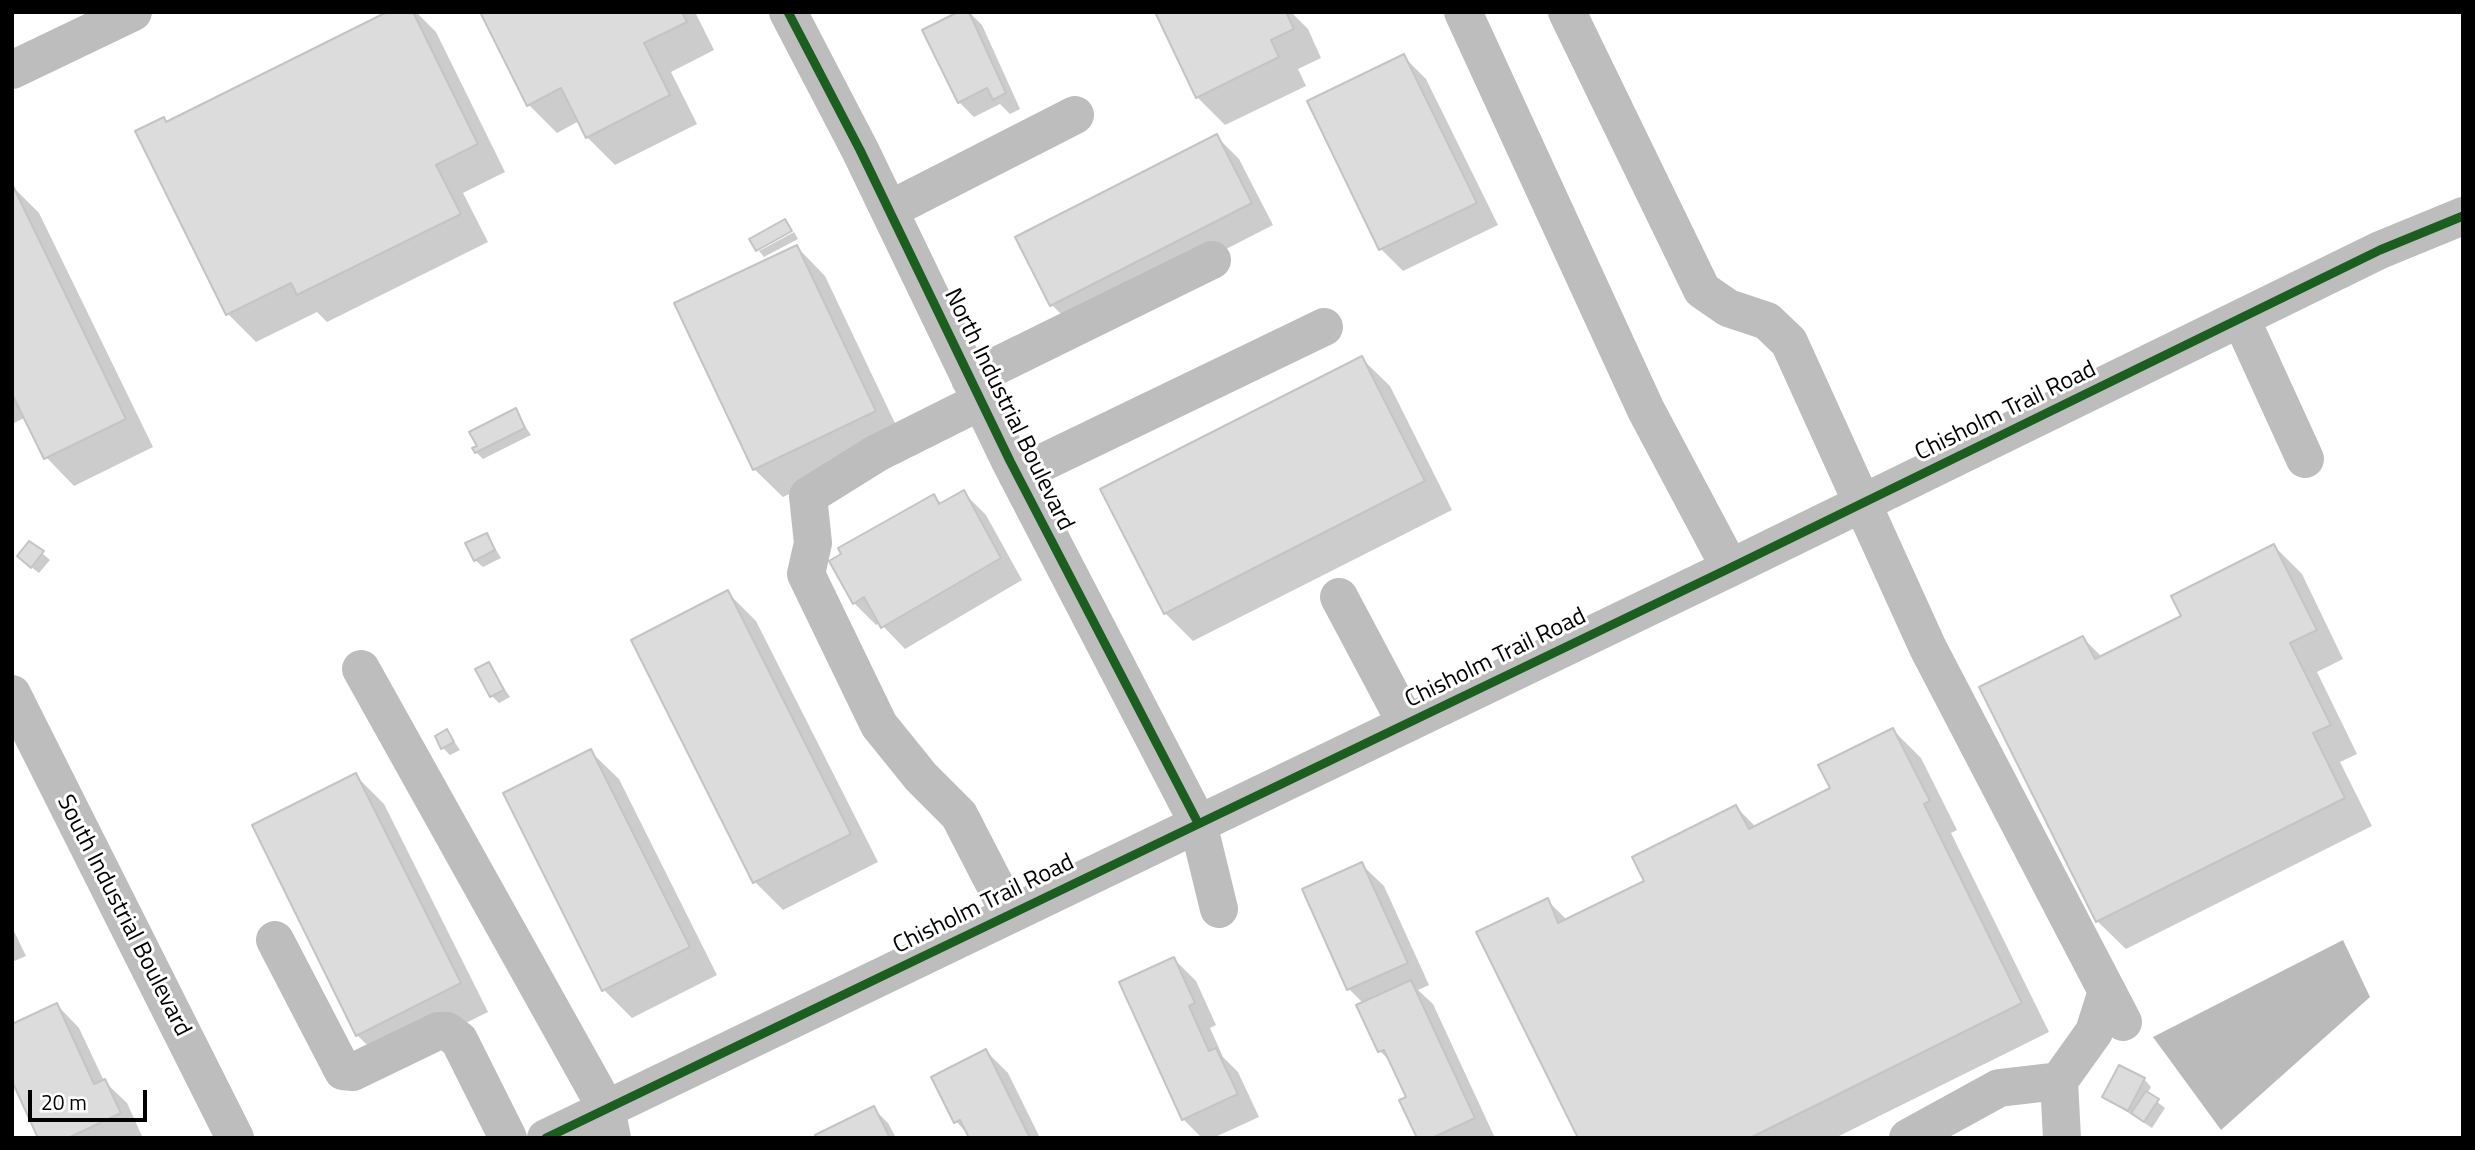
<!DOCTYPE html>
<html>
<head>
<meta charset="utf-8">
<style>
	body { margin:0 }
	#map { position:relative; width:2475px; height:1150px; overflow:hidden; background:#fff; font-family:"Titillium Web",sans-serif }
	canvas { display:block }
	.frame { position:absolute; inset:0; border:14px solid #000; pointer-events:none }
	.scale { position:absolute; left:28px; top:1090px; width:119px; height:32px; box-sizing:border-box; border:4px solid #000; border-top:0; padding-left:9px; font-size:21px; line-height:24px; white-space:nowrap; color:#000; -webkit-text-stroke:5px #fff; paint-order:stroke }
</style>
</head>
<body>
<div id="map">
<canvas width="2475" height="1150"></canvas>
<div class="frame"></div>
<div class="scale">20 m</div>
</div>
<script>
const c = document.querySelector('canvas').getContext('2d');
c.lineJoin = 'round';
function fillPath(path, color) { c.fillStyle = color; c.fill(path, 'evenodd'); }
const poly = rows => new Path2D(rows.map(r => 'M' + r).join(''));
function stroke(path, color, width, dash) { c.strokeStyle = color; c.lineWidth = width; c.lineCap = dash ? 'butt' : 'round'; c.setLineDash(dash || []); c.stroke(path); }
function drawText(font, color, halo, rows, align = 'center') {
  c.font = font + ' "Titillium Web",sans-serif'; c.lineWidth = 6; c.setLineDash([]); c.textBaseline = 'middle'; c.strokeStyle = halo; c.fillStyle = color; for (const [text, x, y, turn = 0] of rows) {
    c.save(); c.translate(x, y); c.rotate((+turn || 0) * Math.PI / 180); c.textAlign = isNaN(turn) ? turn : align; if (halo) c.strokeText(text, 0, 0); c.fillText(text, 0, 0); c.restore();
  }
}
const water = poly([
	[2343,940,2370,997,2221,1130,2153,1037]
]);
const shadow = poly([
	[391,12,416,12,436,32,505,172,463,193,488,242,327,322,317,312,256,342,228,314,164,119,167,123],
	[482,12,695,12,714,50,671,72,697,124,615,165,587,137,579,121,557,133,529,105],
	[969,12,982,25,1020,109,1010,114,1000,104,974,117,959,102],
	[1157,12,1291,12,1308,29,1321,58,1298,69,1306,86,1225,125,1197,97],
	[1404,57,1426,79,1498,225,1403,271,1381,249,1309,102],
	[1217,137,1239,159,1273,225,1074,327,1052,305],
	[12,186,39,213,153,447,74,486,46,457,26,417,12,424],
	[794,232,798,239,764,257,759,251],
	[797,247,825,276,903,440,783,497,754,469],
	[1361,358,1390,386,1452,510,1193,641,1165,613],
	[515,411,531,435,483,459,476,452],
	[963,492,986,515,1022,580,905,649,880,623,876,625,854,603,934,496,942,504],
	[487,535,501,558,483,567,475,560],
	[2274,546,2302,574,2343,659,2317,672,2357,754,2340,762,2372,826,2126,949,2097,921,2083,638,2102,657,2183,616],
	[42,553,50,560,39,573,26,563],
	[728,593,756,621,878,862,783,910,755,882],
	[488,664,510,697,499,703,492,696],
	[1893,730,1921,758,1957,830,1951,833,2049,1032,1835,1138,1580,1138,1547,900,1567,920,1646,882,1736,807,1756,827,1832,789],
	[447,731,460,750,450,755,443,748],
	[590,751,619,779,717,975,632,1018,604,990],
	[356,776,384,804,488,1012,385,1063,357,1035],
	[1361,864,1384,886,1429,985,1418,990,1433,1004,1495,1138,1419,1138,1408,1098,1392,1063,1380,1051,1364,1004,1349,989],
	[12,927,26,956,12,962],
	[1174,959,1196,981,1216,1025,1210,1028,1223,1057,1238,1072,1259,1117,1213,1138,1202,1138,1183,1119],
	[57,1005,79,1028,104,1081,127,1103,142,1136,40,1138],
	[986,1051,1008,1073,1040,1138,971,1138,956,1121],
	[2144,1079,2151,1087,2147,1094,2165,1108,2152,1128,2104,1097],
	[873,1108,888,1123,896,1138,818,1138]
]);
const building = poly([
	[387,12,413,12,478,144,436,165,461,214,297,295,291,283,226,315,135,131,164,117,166,122,387,12],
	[480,12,682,12,687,22,644,43,670,95,586,138,561,88,527,106,480,12],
	[958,12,969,12,1006,93,993,100,987,88,958,103,922,30,958,12],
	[1155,12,1286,12,1294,29,1271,40,1279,57,1196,98,1155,12],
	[1404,54,1477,203,1379,250,1307,101,1404,54],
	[1217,134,1252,203,1050,306,1015,237,1217,134],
	[12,184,126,419,44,459,12,394,12,184],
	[785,219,792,231,756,251,749,239,785,219],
	[797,245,876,411,753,470,674,303,797,245],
	[1362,356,1425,481,1164,614,1100,489,1362,356],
	[516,408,525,428,475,453,472,448,477,446,469,432,516,408],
	[964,490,1001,558,881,628,864,597,853,604,829,561,841,554,838,548,934,494,939,504,964,490],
	[487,533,495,550,474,561,465,543,487,533],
	[29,541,44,551,31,568,17,556,29,541],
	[2274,544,2317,630,2290,643,2331,725,2313,733,2345,798,2096,922,1979,687,2083,636,2095,659,2181,616,2171,596,2274,544],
	[728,590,851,834,753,883,631,640,728,590],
	[489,662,504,690,490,697,475,669,489,662],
	[1893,728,1930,801,1924,804,2022,1003,1750,1138,1578,1138,1476,932,1548,898,1558,923,1644,881,1632,857,1736,805,1749,829,1830,788,1818,765,1893,728],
	[447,729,454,742,441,749,435,736,447,729],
	[591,749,690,947,602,991,503,793,591,749],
	[356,773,461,983,356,1036,252,825,356,773],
	[1362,862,1408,963,1347,990,1302,889,1362,862],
	[1174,957,1195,1003,1189,1006,1209,1051,1216,1048,1238,1094,1182,1120,1119,982,1174,957],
	[1411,980,1475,1118,1432,1138,1417,1138,1399,1100,1406,1097,1384,1050,1378,1052,1356,1005,1411,980],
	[57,1003,94,1084,105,1079,121,1113,68,1138,38,1138,12,1081,12,1024,57,1003],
	[986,1049,1030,1138,969,1138,960,1120,954,1123,931,1077,986,1049],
	[2119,1065,2145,1078,2128,1111,2102,1097,2119,1065],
	[2146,1091,2159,1099,2144,1122,2131,1113,2146,1091],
	[874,1106,890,1138,816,1138,815,1135,874,1106]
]);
const minor = poly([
	[788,12,860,150,1010,461,1198,823,1219,909],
	[1463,12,1646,410,1730,568],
	[1567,12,1702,290,1728,308,1767,321,1789,342,1928,648,2123,1022],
	[12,70,133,12],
	[889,210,1075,115],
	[2241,319,2305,459],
	[970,379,1212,260],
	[981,401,877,453,808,496,813,543,806,574,879,725,921,777,959,815,1010,914],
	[1017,475,1324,327],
	[1339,597,1406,723],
	[361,669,606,1108,612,1138],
	[12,694,235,1138],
	[275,940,343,1071,353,1072,438,1031,447,1031,459,1040,508,1138],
	[546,1138,1730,568,2380,250,2463,216],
	[1908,1138,1999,1088,2059,1081],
	[2062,1138,2059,1081,2094,1032,2107,991]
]);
const cycleway = poly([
	[788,12,860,150,1010,461,1198,823],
	[546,1138,1730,568,2380,250,2463,216]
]);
const streetNames = [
	["North Industrial Boulevard",1008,410,64],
	["Chisholm Trail Road",2006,412,-26],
	["Chisholm Trail Road",1496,659,-26],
	["Chisholm Trail Road",984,905,-26],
	["South Industrial Boulevard",123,916,63]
];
fillPath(water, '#bababa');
fillPath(shadow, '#0003');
fillPath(building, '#dcdcdc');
stroke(building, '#c4c4c4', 2);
stroke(minor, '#bdbdbd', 38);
stroke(cycleway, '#1b5e20', 9);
drawText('24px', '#000', '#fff', streetNames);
</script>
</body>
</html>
